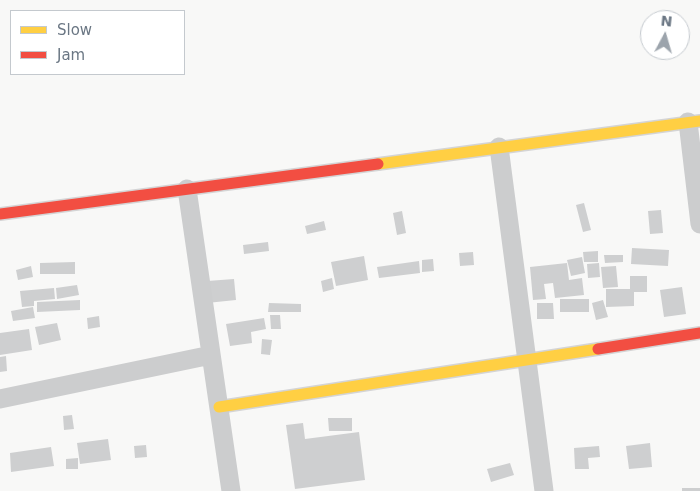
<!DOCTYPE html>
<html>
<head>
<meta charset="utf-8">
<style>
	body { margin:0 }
	#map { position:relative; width:700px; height:491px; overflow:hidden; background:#f8f8f7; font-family:"DejaVu Sans",sans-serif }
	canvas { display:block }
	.legend { position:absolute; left:10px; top:10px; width:175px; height:65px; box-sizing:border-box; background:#fff; border:1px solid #c4c9ce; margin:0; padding:6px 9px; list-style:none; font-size:15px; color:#6b7784 }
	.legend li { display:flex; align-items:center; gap:10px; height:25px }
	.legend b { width:25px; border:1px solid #c4c9ce }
	.north { position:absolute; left:640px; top:10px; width:50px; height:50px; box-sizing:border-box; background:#fff; border:1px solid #c4c9ce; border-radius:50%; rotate:6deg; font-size:14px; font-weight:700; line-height:20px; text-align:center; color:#6b7784 }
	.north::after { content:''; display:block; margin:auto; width:18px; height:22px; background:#9ca4ac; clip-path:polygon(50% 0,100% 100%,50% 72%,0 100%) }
</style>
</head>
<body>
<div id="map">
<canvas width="700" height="491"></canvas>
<ul class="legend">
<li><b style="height:6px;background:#ffcf43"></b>Slow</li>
<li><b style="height:6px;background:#f24e42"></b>Jam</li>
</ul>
<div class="north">N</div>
</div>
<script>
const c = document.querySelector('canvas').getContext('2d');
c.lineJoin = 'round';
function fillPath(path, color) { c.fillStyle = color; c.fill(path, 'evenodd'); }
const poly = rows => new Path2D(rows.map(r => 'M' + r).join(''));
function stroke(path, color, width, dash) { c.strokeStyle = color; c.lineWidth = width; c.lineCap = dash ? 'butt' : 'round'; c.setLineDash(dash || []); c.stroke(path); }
const building = poly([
	[584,203,591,230,583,232,576,205],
	[661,210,663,233,650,234,648,211],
	[402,211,406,233,397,235,393,213],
	[324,221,326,230,307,234,305,226],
	[268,242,269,251,244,254,243,245],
	[632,248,669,250,668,266,631,264],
	[598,251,598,262,584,262,583,252],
	[473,252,474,265,460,266,459,253],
	[604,255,623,255,623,262,605,263],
	[364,256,368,280,336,286,331,262],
	[582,257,585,273,571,276,567,260],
	[433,259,434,271,422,272,422,260],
	[419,261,420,273,379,278,377,267],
	[75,262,75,274,40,274,40,263],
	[567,263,569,280,582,278,584,295,555,298,553,283,544,284,546,299,533,300,530,267],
	[599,263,600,277,588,278,587,264],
	[31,266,33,277,18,280,16,270],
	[616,266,618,287,603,288,601,267],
	[630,276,647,276,647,292,634,292,634,306,606,307,606,289,630,289],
	[332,278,334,289,323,292,321,281],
	[234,279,236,300,197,304,194,282],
	[77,285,79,295,57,299,56,288],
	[682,287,686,314,664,317,660,290],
	[54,288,55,299,34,301,34,306,22,307,20,291],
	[560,299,589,299,589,312,560,312],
	[80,300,80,310,37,312,37,302],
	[603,300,608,317,596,320,592,303],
	[269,303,301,304,301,312,268,312],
	[537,303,553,303,554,319,537,319],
	[33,307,35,318,13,321,11,311],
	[270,315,280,315,281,329,271,329],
	[99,316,100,327,88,329,87,318],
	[264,318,266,329,251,332,252,343,230,346,226,324],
	[57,323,61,340,39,345,35,327],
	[29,329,32,350,0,355,0,333],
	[262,339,272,340,270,355,261,354],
	[6,356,7,371,0,372,0,357],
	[72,415,74,429,64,430,63,416],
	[328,418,352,418,352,431,329,431],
	[303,423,305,439,359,432,365,480,295,489,286,425],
	[108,439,111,460,80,464,77,443],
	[650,443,652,467,629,469,626,446],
	[146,445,147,457,135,458,134,446],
	[599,446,600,457,588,458,589,469,575,469,574,448],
	[51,447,54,466,11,472,10,453],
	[78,458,78,469,66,469,66,459],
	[510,463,514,475,491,482,487,469],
	[682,488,700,488,700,491,682,491]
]);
const street = poly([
	[688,122,700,224],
	[499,147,544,491],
	[187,189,231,491],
	[0,399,211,355]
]);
const slow = poly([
	[378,164,700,121],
	[219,407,598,349]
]);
const jam = poly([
	[0,214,378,164],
	[598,349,700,333]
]);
fillPath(building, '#cecfd0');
stroke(slow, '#d4d4d5', 14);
stroke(jam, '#d4d4d5', 14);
stroke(street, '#cccdce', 19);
stroke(slow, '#ffcf43', 11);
stroke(jam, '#f24e42', 11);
</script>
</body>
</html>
